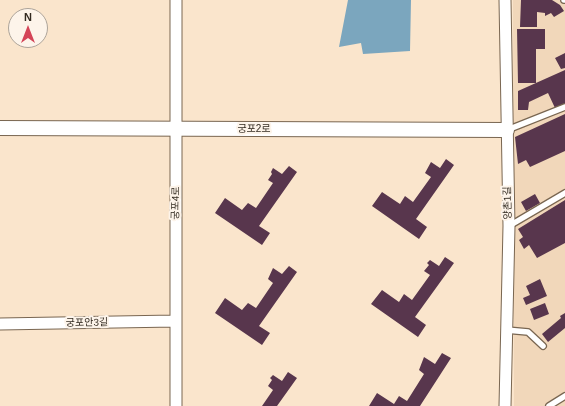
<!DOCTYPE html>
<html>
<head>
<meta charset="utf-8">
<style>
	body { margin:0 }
	#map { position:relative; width:565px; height:406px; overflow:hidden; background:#fae5cc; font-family:Arial,sans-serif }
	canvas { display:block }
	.north { position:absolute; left:8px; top:8px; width:40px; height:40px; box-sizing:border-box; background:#fdf4ea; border:1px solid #aca399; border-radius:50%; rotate:0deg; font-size:11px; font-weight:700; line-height:16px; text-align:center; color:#322a20 }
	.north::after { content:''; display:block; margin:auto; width:14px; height:18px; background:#d44457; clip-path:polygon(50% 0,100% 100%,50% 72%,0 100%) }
</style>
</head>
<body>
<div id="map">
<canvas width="565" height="406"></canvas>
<div class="north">N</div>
</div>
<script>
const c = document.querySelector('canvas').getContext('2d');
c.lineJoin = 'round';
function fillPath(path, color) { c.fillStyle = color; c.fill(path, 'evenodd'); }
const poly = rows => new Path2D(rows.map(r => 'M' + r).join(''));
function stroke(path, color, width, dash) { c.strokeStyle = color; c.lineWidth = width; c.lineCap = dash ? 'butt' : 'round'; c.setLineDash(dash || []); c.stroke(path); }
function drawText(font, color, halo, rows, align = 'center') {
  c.font = font + ' Arial,"Noto Sans KR",sans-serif'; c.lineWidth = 4; c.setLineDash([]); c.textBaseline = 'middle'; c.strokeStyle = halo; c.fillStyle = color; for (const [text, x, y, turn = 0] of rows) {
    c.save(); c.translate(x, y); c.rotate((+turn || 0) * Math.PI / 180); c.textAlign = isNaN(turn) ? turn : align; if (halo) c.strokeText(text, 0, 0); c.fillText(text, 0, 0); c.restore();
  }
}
const built = poly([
	[513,0,565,0,565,406,514,406]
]);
const water = poly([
	[348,0,411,0,410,51,363,54,361,43,339,47]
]);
const building = poly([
	[521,0,552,0,560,5,564,11,554,17,551,13,545,16,545,13,537,12,537,27,520,27],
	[517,29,545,29,545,49,536,49,536,83,518,83],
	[565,53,565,68,561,69,555,58],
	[565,70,565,104,555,108,548,93,529,102,528,110,518,110,518,91],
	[565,114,565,151,530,167,526,160,518,164,515,137],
	[446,159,454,165,416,219,427,227,419,239,372,206,382,192,400,204,405,196,413,202,431,177,425,173,431,162,440,168],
	[289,166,297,172,259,226,270,233,262,245,215,213,225,198,242,210,248,203,256,208,273,183,268,180,272,174,271,172,273,168,282,174],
	[535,194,540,203,526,211,521,202],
	[565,200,565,243,537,258,529,245,524,249,519,240,523,237,518,229],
	[445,257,454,263,415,317,426,325,418,337,371,304,382,290,399,302,404,294,412,300,430,275,424,271,429,265,427,263,430,260,439,266],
	[289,266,297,272,259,326,270,333,262,345,215,313,225,298,242,310,248,303,256,308,273,283,268,279,273,268,282,274],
	[540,279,547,296,526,305,523,298,530,295,526,286],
	[545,303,549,314,534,320,530,309],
	[565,313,565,328,548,342,542,334,561,318,560,316],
	[442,353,451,358,420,406,369,406,377,393,394,404,399,396,407,401,424,374,419,370,424,357,435,364],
	[288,372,297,378,277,406,262,406,273,390,268,386,272,380,270,378,273,375,282,381]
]);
const service = poly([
	[564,0,565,0],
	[507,130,565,107],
	[509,226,565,193],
	[506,330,528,332,543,346],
	[549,406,565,396]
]);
const minor = poly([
	[505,0,509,226,505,406],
	[0,324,174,321],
	[176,406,176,0]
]);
const tertiary = poly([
	[0,128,507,130]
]);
const streetNames = [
	["궁포2로",254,129],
	["궁포4로",176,203,-89],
	["양촌1길",508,203,-91],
	["궁포안3길",87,323,-1]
];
fillPath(built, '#f1d7ba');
fillPath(water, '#7ba6be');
fillPath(building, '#58364d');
stroke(service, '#796651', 8);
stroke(minor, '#796651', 13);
stroke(tertiary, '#796651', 16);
stroke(service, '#fff', 5.5);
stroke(minor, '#fff', 11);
stroke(tertiary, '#fff', 14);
drawText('10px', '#322a20', '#fdf4ea', streetNames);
</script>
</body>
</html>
